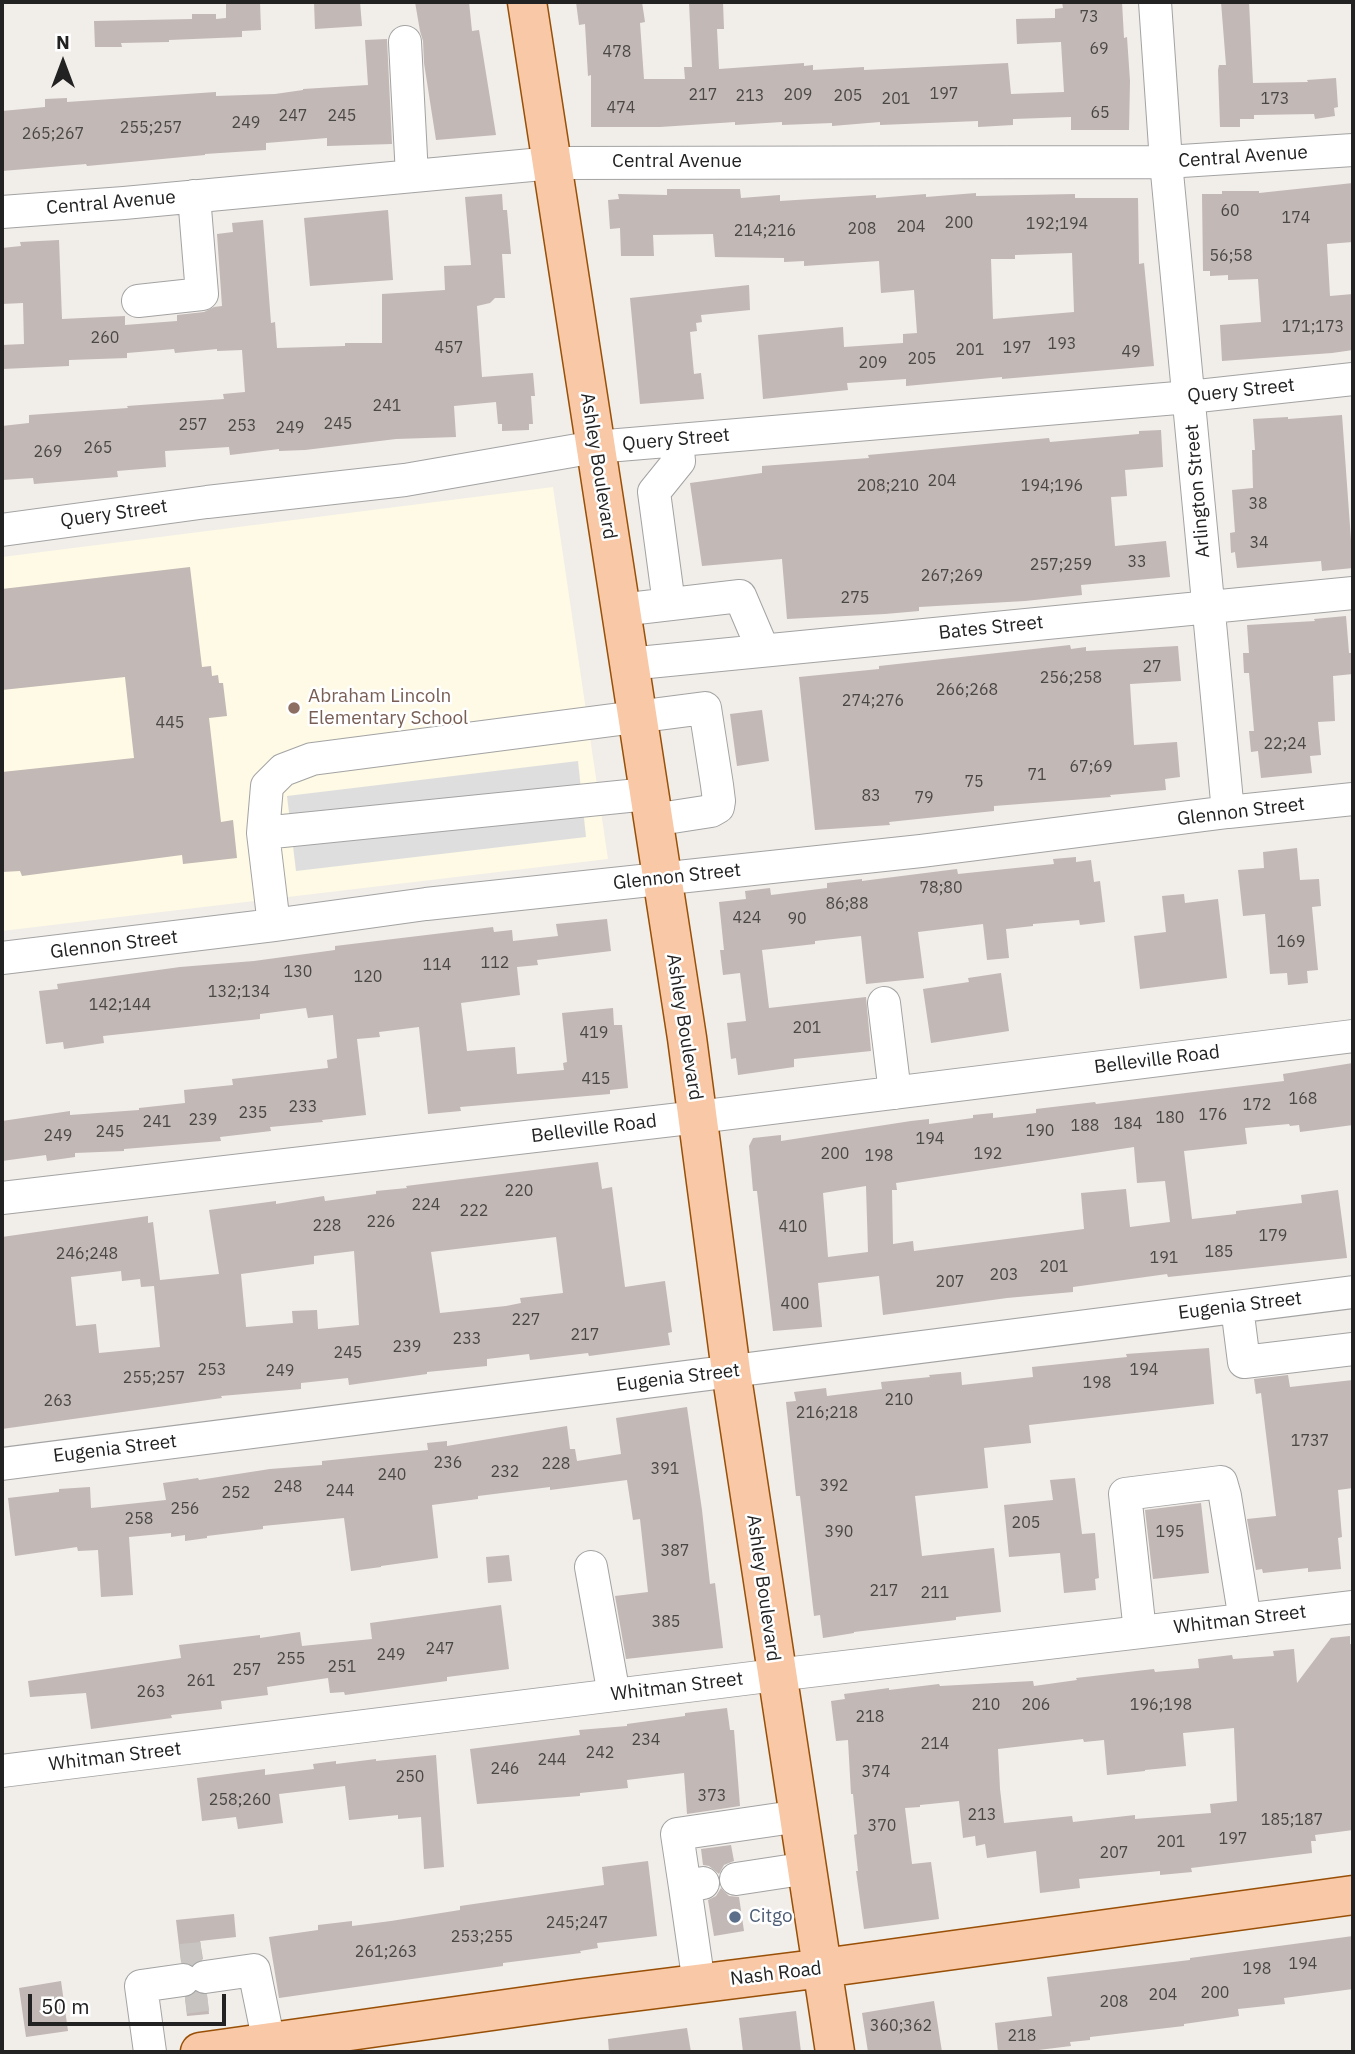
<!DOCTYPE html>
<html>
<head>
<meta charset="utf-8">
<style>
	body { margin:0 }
	#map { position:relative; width:1355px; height:2054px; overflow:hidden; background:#f1ede9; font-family:"IBM Plex Sans",sans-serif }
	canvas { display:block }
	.frame { position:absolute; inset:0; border:4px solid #222; pointer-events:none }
	.north { position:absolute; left:28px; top:28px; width:70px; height:70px; -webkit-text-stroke:5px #fff; paint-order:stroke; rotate:0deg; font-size:19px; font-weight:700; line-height:28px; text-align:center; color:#222 }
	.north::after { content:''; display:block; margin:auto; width:24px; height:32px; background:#222; clip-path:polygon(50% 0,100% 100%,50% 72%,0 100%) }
	.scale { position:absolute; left:28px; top:1994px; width:198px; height:32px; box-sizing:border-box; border:4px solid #222; border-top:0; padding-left:9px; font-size:21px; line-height:24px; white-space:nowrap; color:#222; -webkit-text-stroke:5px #fff; paint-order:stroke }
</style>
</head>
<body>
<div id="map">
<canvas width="1355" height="2054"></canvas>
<div class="frame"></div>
<div class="north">N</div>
<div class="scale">50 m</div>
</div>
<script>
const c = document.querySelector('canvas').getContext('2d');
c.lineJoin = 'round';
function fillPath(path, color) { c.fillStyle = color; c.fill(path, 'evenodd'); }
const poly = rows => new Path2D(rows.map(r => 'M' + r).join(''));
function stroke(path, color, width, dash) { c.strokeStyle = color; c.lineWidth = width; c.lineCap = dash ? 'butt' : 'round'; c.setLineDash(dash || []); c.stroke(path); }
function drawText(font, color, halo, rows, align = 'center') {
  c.font = font + ' "IBM Plex Sans",sans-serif'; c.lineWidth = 5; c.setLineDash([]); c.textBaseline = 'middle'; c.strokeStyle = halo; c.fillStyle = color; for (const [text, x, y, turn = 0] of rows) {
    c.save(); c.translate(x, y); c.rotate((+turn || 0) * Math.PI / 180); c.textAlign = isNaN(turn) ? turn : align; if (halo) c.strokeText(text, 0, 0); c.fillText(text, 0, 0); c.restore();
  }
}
const education = poly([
	[553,487,608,859,2,931,2,557]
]);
const parking = poly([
	[578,761,586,837,296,871,287,796]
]);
const building = poly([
	[226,2,260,2,261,30,242,31,242,37,169,40,169,42,121,43,122,47,95,47,94,21,192,19,192,14,216,14,216,19,226,18],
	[314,2,360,2,362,26,315,29],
	[415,2,469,2,472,31,479,30,496,135,436,140,424,63,423,41,420,31],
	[576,2,642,2,645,22,640,23,644,79,685,79,684,67,692,67,689,2,723,2,724,29,717,29,719,69,804,63,804,66,813,65,813,70,864,67,864,70,1008,63,1011,94,1064,92,1061,42,1017,44,1016,19,1055,18,1055,9,1063,8,1062,2,1122,2,1124,38,1127,37,1130,81,1129,130,1071,130,1071,117,1013,119,1013,125,978,127,978,121,880,125,880,122,832,126,832,123,782,125,782,122,735,125,735,122,660,127,591,127,591,75,588,76,585,24,579,25],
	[1221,2,1249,2,1253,83,1308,82,1307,80,1336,78,1338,107,1334,108,1335,116,1315,119,1314,114,1254,115,1254,119,1240,119,1240,127,1220,127,1218,70,1219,65,1226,65],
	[387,39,392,144,327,146,327,138,266,143,266,150,205,154,205,155,87,166,86,164,2,171,2,111,45,107,45,99,67,98,67,102,216,92,216,96,275,94,303,90,303,89,368,85,365,40],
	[1353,183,1353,242,1327,244,1330,296,1353,294,1353,350,1332,353,1222,361,1220,325,1261,322,1258,279,1228,280,1228,275,1210,276,1210,271,1203,271,1202,194,1222,194,1222,191,1259,191,1259,193],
	[667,189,740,189,741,198,780,195,780,201,876,195,876,198,926,194,926,197,976,193,976,196,1075,194,1075,198,1138,198,1139,264,1144,263,1154,366,1002,379,1002,377,906,386,906,379,847,383,848,390,763,399,758,335,843,327,844,347,903,343,903,334,917,333,914,290,881,293,879,261,804,266,804,261,784,262,784,258,715,257,713,234,653,235,654,256,621,256,620,228,610,229,608,200,619,199,618,194,667,195],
	[1072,253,1074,312,993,319,991,259,1015,259,1015,255],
	[502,194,503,210,507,210,511,254,502,254,505,298,495,298,490,303,477,306,482,377,533,373,535,396,531,396,533,424,529,424,529,430,502,431,502,424,498,424,496,402,454,406,456,437,396,439,305,450,279,451,279,449,230,455,229,447,165,451,166,467,117,471,118,477,34,484,33,478,2,480,2,426,29,423,29,415,128,408,127,406,224,399,223,394,245,392,242,350,217,351,217,349,175,353,174,349,127,353,127,358,69,360,69,366,2,369,2,345,24,344,23,303,2,304,2,248,21,246,20,242,59,240,62,319,125,316,125,325,177,321,177,315,204,312,214,307,222,306,217,234,233,232,232,223,263,220,271,323,275,322,277,348,345,346,345,343,382,343,382,294,445,290,444,266,471,265,465,197],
	[388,210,393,280,310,286,304,218],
	[749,285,750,310,701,315,702,322,696,323,697,331,690,332,694,374,701,373,704,399,640,404,630,298],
	[1342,415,1353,568,1322,571,1321,561,1237,568,1235,552,1231,553,1230,533,1235,532,1232,490,1253,488,1252,450,1255,450,1253,419,1288,417,1288,419],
	[1161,430,1163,467,1125,470,1127,496,1111,497,1115,546,1166,541,1170,577,1081,585,1082,595,1025,601,919,607,919,611,885,614,787,619,782,559,702,566,690,483,762,473,762,466,869,458,868,455,1049,438,1050,442,1139,434,1139,431],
	[190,567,202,667,211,666,212,676,218,675,219,683,223,683,227,716,209,718,221,822,233,820,237,858,183,864,182,855,22,876,20,871,2,872,2,772,134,758,125,677,2,690,2,589],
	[1346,616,1349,653,1353,653,1353,674,1333,676,1335,721,1318,722,1321,755,1310,756,1312,773,1261,778,1258,751,1251,752,1249,731,1254,731,1249,673,1244,673,1243,653,1249,653,1247,625,1315,621,1314,619],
	[1070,645,1071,649,1086,647,1086,651,1178,646,1181,681,1130,684,1134,745,1177,742,1180,777,1165,779,1166,790,1110,795,1111,797,994,806,994,811,889,822,890,825,815,830,799,677,879,669,879,666],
	[762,710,769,761,737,766,730,714],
	[1297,848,1300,880,1319,879,1321,906,1312,907,1318,970,1307,971,1308,983,1288,985,1287,973,1270,974,1265,914,1243,916,1238,870,1264,868,1263,852],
	[1076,857,1076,862,1091,860,1094,882,1100,881,1105,922,1080,925,1079,920,1033,924,1033,926,1006,929,1009,958,987,960,983,924,918,932,924,978,866,984,861,936,815,941,815,944,762,950,769,1008,866,997,871,1051,794,1059,794,1067,738,1075,736,1058,731,1059,727,1023,746,1021,740,973,723,975,720,950,724,950,719,902,746,899,745,891,770,888,771,895,827,888,827,883,862,879,862,881,957,869,958,874,1054,864,1053,859],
	[1184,894,1185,903,1218,899,1227,978,1140,989,1134,936,1166,932,1162,896],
	[607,919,611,951,537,960,538,965,517,967,520,995,461,1003,467,1051,515,1047,517,1074,564,1070,563,1063,567,1062,562,1013,613,1008,614,1025,622,1025,628,1088,610,1090,610,1094,460,1107,461,1111,428,1114,419,1027,379,1032,380,1037,357,1039,366,1115,322,1120,323,1122,270,1127,271,1131,220,1137,221,1141,124,1149,124,1151,75,1153,75,1157,47,1161,46,1155,2,1161,2,1121,70,1111,70,1115,139,1110,139,1108,185,1103,184,1090,233,1085,232,1079,328,1068,327,1060,337,1058,333,1015,308,1018,306,1008,260,1014,260,1019,103,1036,104,1043,64,1049,63,1042,46,1044,39,991,58,989,57,984,180,967,254,961,335,950,335,946,493,927,494,932,512,930,513,941,558,936,556,924],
	[1001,973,1009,1031,931,1043,923,989,969,982,968,978],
	[1353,1063,1353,1125,1300,1132,1299,1125,1290,1126,1289,1124,1245,1128,1247,1144,1184,1151,1192,1219,1236,1214,1236,1211,1302,1203,1301,1195,1338,1190,1347,1258,1168,1277,1167,1274,1073,1287,1073,1292,1007,1298,883,1315,879,1276,818,1283,822,1327,773,1331,757,1191,753,1191,749,1146,753,1138,781,1135,781,1141,911,1121,929,1119,929,1124,973,1118,973,1115,993,1113,993,1118,1036,1113,1036,1109,1095,1102,1096,1104,1284,1081,1283,1074],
	[1134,1147,1137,1183,1165,1181,1170,1222,1130,1227,1126,1189,1081,1193,1084,1229,914,1251,913,1241,893,1244,892,1190,897,1190,896,1183],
	[866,1186,868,1252,828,1257,823,1193],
	[598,1162,602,1189,612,1187,625,1287,665,1281,672,1332,668,1333,670,1345,589,1356,588,1353,530,1360,529,1354,487,1359,487,1366,427,1372,427,1374,349,1385,348,1378,301,1383,301,1389,221,1396,222,1398,2,1429,2,1237,148,1216,148,1223,153,1222,160,1280,219,1274,209,1210,276,1201,276,1204,324,1196,325,1201,376,1194,376,1191,407,1188,406,1186],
	[556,1237,563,1293,520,1298,521,1303,506,1306,440,1313,431,1252],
	[354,1251,359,1325,318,1329,317,1310,292,1311,293,1323,246,1327,241,1274,314,1264,314,1256],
	[121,1271,122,1281,140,1279,141,1287,154,1286,160,1347,99,1353,96,1324,76,1326,71,1277],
	[1209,1348,1214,1404,1029,1425,1031,1443,984,1448,988,1488,915,1496,922,1556,994,1548,1001,1612,956,1617,956,1620,854,1632,854,1633,823,1638,820,1615,814,1616,800,1496,796,1496,786,1402,796,1401,794,1392,826,1388,827,1396,882,1389,881,1382,930,1377,929,1375,961,1372,962,1385,1033,1377,1032,1367,1127,1357,1126,1354],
	[1288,1375,1290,1387,1353,1380,1353,1488,1338,1490,1342,1537,1338,1538,1341,1569,1308,1572,1308,1568,1263,1573,1262,1569,1256,1570,1247,1519,1276,1516,1261,1393,1256,1394,1254,1379],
	[687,1407,702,1510,710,1584,715,1583,723,1648,626,1659,615,1596,648,1592,640,1519,633,1520,627,1480,550,1490,550,1487,478,1496,478,1499,432,1505,438,1558,381,1566,381,1567,351,1571,344,1518,263,1526,263,1529,207,1536,207,1538,185,1541,185,1535,171,1537,171,1533,129,1537,133,1595,101,1597,98,1550,78,1551,77,1547,15,1556,8,1498,59,1492,59,1489,90,1487,91,1508,166,1500,163,1483,198,1478,199,1480,270,1469,322,1465,322,1461,428,1450,427,1443,447,1441,447,1446,567,1426,570,1449,575,1449,577,1461,621,1454,616,1418],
	[1075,1478,1082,1534,1095,1533,1099,1578,1095,1579,1096,1590,1064,1593,1060,1553,1009,1557,1004,1505,1053,1500,1050,1480],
	[1201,1503,1209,1573,1153,1579,1145,1510],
	[509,1555,512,1581,488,1583,486,1557],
	[501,1605,509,1669,447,1677,447,1681,345,1695,344,1692,330,1693,328,1678,267,1687,268,1695,221,1701,222,1709,171,1715,172,1718,91,1729,86,1693,30,1697,28,1681,181,1658,179,1645,260,1635,260,1638,300,1632,302,1646,372,1639,370,1623],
	[1350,1636,1350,1644,1353,1644,1353,1830,1315,1835,1316,1841,1311,1841,1312,1853,1191,1868,1192,1872,1160,1875,1160,1871,1079,1879,1080,1888,1040,1893,1036,1851,987,1858,985,1844,976,1846,975,1836,963,1838,959,1801,920,1805,920,1807,905,1808,912,1864,931,1862,939,1919,864,1929,856,1871,858,1871,854,1835,857,1834,853,1794,851,1794,848,1740,836,1741,831,1701,845,1699,844,1694,889,1688,889,1690,939,1684,940,1686,1033,1681,1034,1686,1077,1680,1076,1678,1154,1669,1155,1672,1199,1668,1198,1659,1232,1655,1233,1659,1274,1656,1273,1651,1294,1649,1297,1683,1331,1638],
	[1234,1728,1237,1801,1210,1804,1211,1813,1135,1819,1135,1815,1073,1822,1072,1816,1004,1823,1000,1789,998,1749,1083,1739,1084,1742,1104,1740,1107,1775,1145,1771,1145,1770,1186,1766,1183,1733],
	[727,1708,730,1730,734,1730,740,1806,687,1814,684,1773,627,1780,628,1788,580,1793,580,1796,477,1804,470,1749,580,1735,579,1730,627,1726,627,1724,685,1716,685,1713],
	[436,1755,444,1867,424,1869,421,1817,398,1819,398,1815,349,1820,345,1786,279,1794,283,1823,238,1829,236,1817,202,1821,197,1778,265,1769,265,1775,314,1769,313,1764,336,1761,336,1764,376,1759,376,1761],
	[731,1845,734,1861,724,1865,719,1874,709,1866,703,1865,701,1849],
	[648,1861,657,1936,597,1943,598,1948,580,1951,581,1953,503,1963,503,1966,279,1998,269,1937,318,1930,318,1925,352,1921,352,1926,391,1921,460,1910,460,1906,604,1885,602,1867],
	[721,1888,729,1896,739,1897,744,1931,714,1936,708,1900,716,1896],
	[234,1914,236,1937,200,1941,203,1959,192,1965,181,1962,176,1920],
	[1353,1936,1353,1989,1284,1998,1285,2004,1238,2009,1239,2016,1184,2024,1184,2026,1090,2037,1090,2040,1070,2042,1071,2046,1022,2052,998,2052,995,2023,1052,2016,1047,1977,1190,1960,1190,1958],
	[61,1981,68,2031,26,2037,19,1988],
	[196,1992,207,1995,209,2014,187,2016,185,1998],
	[934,2001,942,2052,868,2052,862,2013],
	[796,2011,801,2052,743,2052,739,2018],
	[687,2028,691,2052,609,2052,608,2039]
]);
const minorTunnel = poly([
	[181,1960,202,1958],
	[185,1998,207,1995]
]);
const minor = poly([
	[1155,2,1166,162,1228,812],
	[405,42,412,176],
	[2,212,124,203,553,163,1166,162,1353,150],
	[138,301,202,294,194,196],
	[2,530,207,502,405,480,595,447,1189,397,1353,379],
	[669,604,654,492,679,461,677,440],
	[620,610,740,596,763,650],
	[628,664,1353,593],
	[263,833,648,794],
	[274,925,263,833,267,786,283,770,312,759,705,708,717,785,719,801,718,807,711,811,653,820],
	[2,958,274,925,426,904,921,851,1228,812,1353,799],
	[884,1003,895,1093],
	[2,1198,698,1117,1353,1036],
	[1237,1307,1244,1362,1353,1349],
	[2,1464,1353,1292],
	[591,1567,614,1695],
	[1140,1632,1125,1494,1221,1482,1225,1496,1245,1620],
	[2,1771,776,1675,1353,1607],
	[736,1879,808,1868],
	[685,1887,677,1834,800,1816],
	[205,1977,254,1970,269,2043],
	[699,1984,685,1887,703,1883],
	[150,2052,141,1986,183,1980]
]);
const major = poly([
	[527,2,687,1038,731,1371,835,2052],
	[200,2052,577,1999,823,1968,1353,1895]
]);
const markers = [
	[294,708,7,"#8d6e63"],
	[735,1917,7,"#5c6f8a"]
];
const numberNames = [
	["73",1089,17],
	["69",1099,49],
	["478",617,52],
	["197",944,94],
	["217",703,95],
	["209",798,95],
	["213",750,96],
	["205",848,96],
	["201",896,99],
	["173",1275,99],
	["474",621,108],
	["65",1100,113],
	["247",293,116],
	["245",342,116],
	["249",246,123],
	["255;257",151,128],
	["265;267",53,134],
	["60",1230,211],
	["174",1296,218],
	["200",959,223],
	["192;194",1057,224],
	["204",911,227],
	["208",862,229],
	["214;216",765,231],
	["56;58",1231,256],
	["171;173",1313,327],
	["260",105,338],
	["193",1062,344],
	["457",449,348],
	["197",1017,348],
	["201",970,350],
	["49",1131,352],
	["205",922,359],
	["209",873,363],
	["241",387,406],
	["245",338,424],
	["257",193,425],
	["253",242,426],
	["249",290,428],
	["265",98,448],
	["269",48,452],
	["204",942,481],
	["208;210",888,486],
	["194;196",1052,486],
	["38",1258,504],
	["34",1259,543],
	["33",1137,562],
	["257;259",1061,565],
	["267;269",952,576],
	["275",855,598],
	["27",1152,667],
	["256;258",1071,678],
	["266;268",967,690],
	["274;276",873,701],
	["445",170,723],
	["22;24",1285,744],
	["67;69",1091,767],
	["71",1037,775],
	["75",974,782],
	["83",871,796],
	["79",924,798],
	["78;80",941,888],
	["86;88",847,904],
	["424",747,918],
	["90",797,919],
	["169",1291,942],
	["112",495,963],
	["114",437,965],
	["130",298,972],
	["120",368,977],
	["132;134",239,992],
	["142;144",120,1005],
	["201",807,1028],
	["419",594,1033],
	["415",596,1079],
	["168",1303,1099],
	["172",1257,1105],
	["233",303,1107],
	["235",253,1113],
	["176",1213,1115],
	["180",1170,1118],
	["239",203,1120],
	["241",157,1122],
	["184",1128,1124],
	["188",1085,1126],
	["190",1040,1131],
	["245",110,1132],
	["249",58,1136],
	["194",930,1139],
	["200",835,1154],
	["192",988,1154],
	["198",879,1156],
	["220",519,1191],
	["224",426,1205],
	["222",474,1211],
	["226",381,1222],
	["228",327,1226],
	["410",793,1227],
	["179",1273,1236],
	["185",1219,1252],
	["246;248",87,1254],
	["191",1164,1258],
	["201",1054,1267],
	["203",1004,1275],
	["207",950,1282],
	["400",795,1304],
	["227",526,1320],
	["217",585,1335],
	["233",467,1339],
	["239",407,1347],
	["245",348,1353],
	["253",212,1370],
	["194",1144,1370],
	["249",280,1371],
	["255;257",154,1378],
	["198",1097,1383],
	["210",899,1400],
	["263",58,1401],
	["216;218",827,1413],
	["1737",1310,1441],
	["236",448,1463],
	["228",556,1464],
	["391",665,1469],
	["232",505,1472],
	["240",392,1475],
	["392",834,1486],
	["248",288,1487],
	["244",340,1491],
	["252",236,1493],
	["256",185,1509],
	["258",139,1519],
	["205",1026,1523],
	["390",839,1532],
	["195",1170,1532],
	["387",675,1551],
	["217",884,1591],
	["211",935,1593],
	["385",666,1622],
	["247",440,1649],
	["249",391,1655],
	["255",291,1659],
	["251",342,1667],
	["257",247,1670],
	["261",201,1681],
	["263",151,1692],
	["210",986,1705],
	["206",1036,1705],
	["196;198",1161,1705],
	["218",870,1717],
	["234",646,1740],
	["214",935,1744],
	["242",600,1753],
	["244",552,1760],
	["246",505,1769],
	["374",876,1772],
	["250",410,1777],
	["373",712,1796],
	["258;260",240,1800],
	["213",982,1815],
	["185;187",1292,1820],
	["370",882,1826],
	["197",1233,1839],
	["201",1171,1842],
	["207",1114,1853],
	["245;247",577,1923],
	["253;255",482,1937],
	["261;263",386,1952],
	["194",1303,1964],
	["198",1257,1969],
	["200",1215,1993],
	["204",1163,1995],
	["208",1114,2002],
	["360;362",901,2026],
	["218",1022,2036]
];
const streetNames = [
	["Central Avenue",1243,157,-4],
	["Central Avenue",677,162],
	["Central Avenue",111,203,-5],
	["Query Street",1241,391,-6],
	["Query Street",676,440,-5],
	["Ashley Boulevard",598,466,81],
	["Arlington Street",1198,491,-95],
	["Query Street",114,514,-8],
	["Bates Street",991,628,-6],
	["Glennon Street",1241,812,-7],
	["Glennon Street",677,877,-6],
	["Glennon Street",114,945,-7],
	["Ashley Boulevard",684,1027,81],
	["Belleville Road",1157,1060,-7],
	["Belleville Road",594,1129,-7],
	["Eugenia Street",1240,1306,-7],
	["Eugenia Street",678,1378,-7],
	["Eugenia Street",115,1449,-7],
	["Ashley Boulevard",763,1588,82],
	["Whitman Street",1240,1620,-7],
	["Whitman Street",677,1687,-7],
	["Whitman Street",115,1757,-7],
	["Nash Road",776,1974,-7]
];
const educationNames = [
	["Abraham Lincoln",308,697],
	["Elementary School",308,719]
];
const serviceNames = [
	["Citgo",749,1917]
];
fillPath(education, '#fefae5');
fillPath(parking, '#dedede');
fillPath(building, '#c2b8b5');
stroke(minorTunnel, '#c8c4c1', 32, [32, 16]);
stroke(minor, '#a3a3a3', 34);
stroke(major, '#995006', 41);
stroke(minor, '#fff', 32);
stroke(major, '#f8c8a7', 38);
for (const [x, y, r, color] of markers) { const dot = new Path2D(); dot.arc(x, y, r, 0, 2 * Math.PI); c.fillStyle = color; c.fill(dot); stroke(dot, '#fff', 2.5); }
drawText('16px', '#4a4847', null, numberNames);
drawText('19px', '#222', '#fff', streetNames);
drawText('19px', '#785e54', '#fff', educationNames, 'left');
drawText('19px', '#4e5e75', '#fff', serviceNames, 'left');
</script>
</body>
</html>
